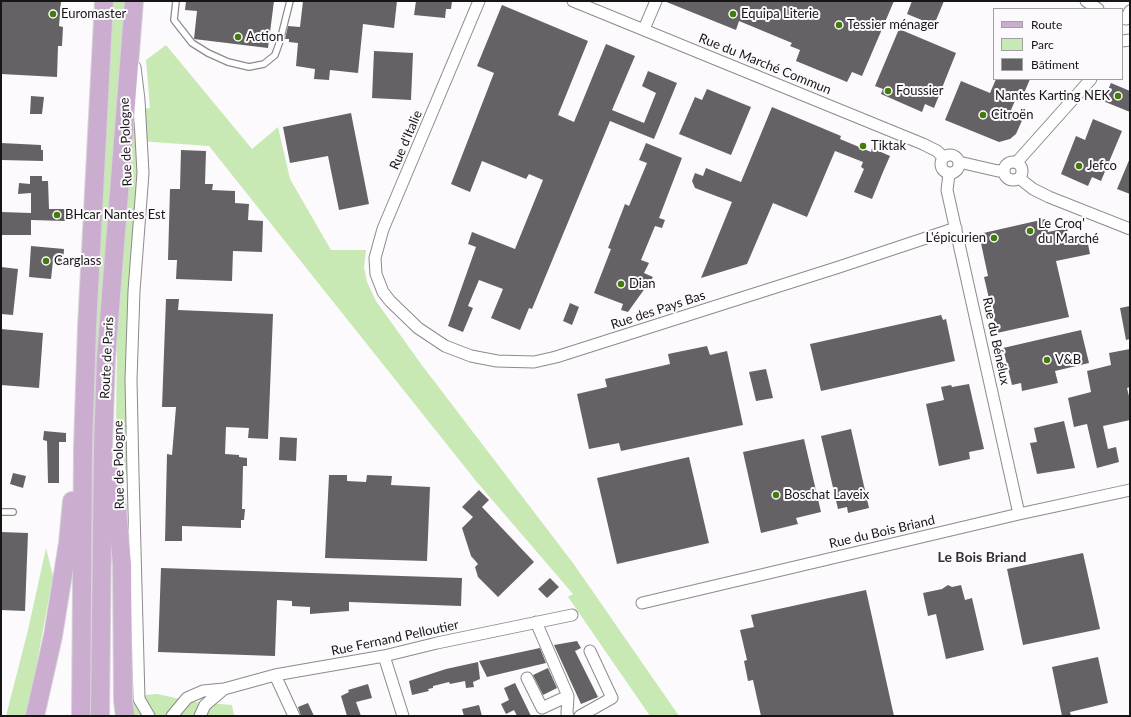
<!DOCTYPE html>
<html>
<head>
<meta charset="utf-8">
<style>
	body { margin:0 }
	#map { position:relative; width:1131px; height:717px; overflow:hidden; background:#fcfafd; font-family:Lato,sans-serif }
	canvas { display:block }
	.frame { position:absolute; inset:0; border:2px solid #171617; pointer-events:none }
	.legend { position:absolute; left:993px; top:8px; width:130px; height:72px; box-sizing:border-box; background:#fcfafd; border:1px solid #a09fa1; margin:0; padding:5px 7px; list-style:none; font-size:12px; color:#171617 }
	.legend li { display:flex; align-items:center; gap:8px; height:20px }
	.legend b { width:20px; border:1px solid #a09fa1 }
</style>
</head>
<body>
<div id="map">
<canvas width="1131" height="717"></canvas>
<div class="frame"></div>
<ul class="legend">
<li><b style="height:5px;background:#cbadd0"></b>Route</li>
<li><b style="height:11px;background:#c8e9b4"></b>Parc</li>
<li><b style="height:11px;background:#646264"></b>Bâtiment</li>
</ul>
</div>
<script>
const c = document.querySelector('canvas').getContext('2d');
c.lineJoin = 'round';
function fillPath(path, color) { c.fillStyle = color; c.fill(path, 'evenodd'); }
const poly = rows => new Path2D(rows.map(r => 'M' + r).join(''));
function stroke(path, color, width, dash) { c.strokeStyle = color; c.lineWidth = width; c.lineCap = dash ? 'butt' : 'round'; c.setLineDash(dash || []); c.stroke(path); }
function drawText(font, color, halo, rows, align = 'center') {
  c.font = font + ' Lato,sans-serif'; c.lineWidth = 4; c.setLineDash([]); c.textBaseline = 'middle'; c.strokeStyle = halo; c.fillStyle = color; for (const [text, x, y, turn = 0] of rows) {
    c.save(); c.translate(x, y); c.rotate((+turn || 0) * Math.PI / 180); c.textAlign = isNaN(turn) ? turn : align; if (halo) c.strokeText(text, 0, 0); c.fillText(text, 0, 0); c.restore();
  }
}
const green = poly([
	[110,1,128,1,94,716,85,716,90,415],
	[166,45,252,149,278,127,290,179,331,250,366,250,364,267,367,282,376,301,421,364,573,563,679,716,650,716,568,597,573,594,476,481,209,146,139,141,130,298,127,479,116,416,118,286,131,110,150,108,146,60],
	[46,548,53,576,27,716,6,716,28,630],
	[157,694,195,702,232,705,234,716,134,716,131,696]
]);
const building = poly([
	[1,1,61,1,59,26,63,27,62,46,58,46,57,77,1,74],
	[186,1,274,1,268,48,194,39,197,11,185,10],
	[303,1,397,1,394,28,363,24,358,73,330,70,329,80,314,79,315,69,296,66,298,43,289,42,289,39,285,39,288,26,300,27],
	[416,1,452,1,451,9,446,9,445,18,414,15],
	[664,1,894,1,862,76,852,72,847,82,796,61,800,50,790,46,792,43,739,21,736,30],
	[912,1,944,1,934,25,907,14],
	[502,5,588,41,558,115,574,122,606,44,635,56,612,110,644,123,656,93,642,86,648,71,677,83,654,139,610,121,532,309,529,308,520,330,491,318,503,289,479,280,468,306,473,308,463,332,448,326,476,247,468,244,472,232,515,249,543,180,529,174,526,179,482,161,470,192,451,184,494,73,477,66],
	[899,29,956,53,934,108,925,104,922,112,881,94,883,89,875,86],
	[374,51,413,53,411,100,372,98],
	[996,79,1030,79,1022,98,1017,96,1011,110,1024,116,1016,134,1010,139,999,142,945,120,961,81,990,93],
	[1111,83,1130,91,1130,112,1103,101],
	[707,89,751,107,731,155,679,134,695,97,702,100],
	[31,96,44,97,42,114,30,114],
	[772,107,841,136,840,139,871,152,872,148,890,156,883,172,872,199,854,192,864,169,861,167,863,162,835,151,807,217,773,203,747,264,701,278,732,202,695,188,692,181,695,173,703,176,706,168,741,182],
	[351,113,369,204,339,210,328,156,290,163,283,127],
	[1093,119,1122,131,1101,181,1092,177,1088,186,1061,174,1076,136,1085,140],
	[1,143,41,145,41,150,43,150,43,161,1,160],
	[646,143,682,158,659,218,665,220,662,228,655,226,641,260,649,263,644,273,653,277,628,312,621,310,623,304,594,293,611,249,608,248,625,204,629,206,647,163,639,160],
	[181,150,206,151,205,184,213,184,212,190,235,191,235,203,249,204,248,220,263,221,262,252,233,251,232,281,176,279,177,260,168,260,170,189,180,189],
	[1130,158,1130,194,1117,189],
	[30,176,42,176,42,181,48,181,49,209,65,209,65,221,31,220,31,235,1,235,1,212,31,213,31,193,18,194,19,183,30,184],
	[1045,219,1048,232,1067,228,1070,242,1087,239,1090,254,1056,261,1069,317,997,333,984,277,988,276,979,234],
	[31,246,64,249,63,262,53,261,51,279,29,277],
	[1,267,18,269,13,315,1,314],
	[166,299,179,299,178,310,273,314,268,439,248,438,249,428,226,427,225,454,239,455,239,457,247,458,247,466,243,466,242,509,245,509,244,520,241,520,241,528,182,526,182,541,165,541,167,454,172,455,176,407,162,407],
	[570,303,579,307,572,325,563,321],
	[1130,306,1130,339,1126,340,1120,308],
	[941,315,943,320,946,319,955,361,821,391,810,344],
	[1,329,43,333,39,388,1,385],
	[1081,330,1089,363,1055,371,1058,383,1022,391,1021,383,1012,385,1003,348],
	[707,346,710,355,727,351,743,425,621,451,619,443,589,449,577,394,607,387,605,379,670,364,668,354],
	[1130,349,1130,387,1127,388,1130,400,1130,420,1103,426,1108,449,1116,447,1119,462,1097,468,1087,424,1074,427,1068,398,1091,392,1087,371,1111,365,1109,353],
	[766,369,773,398,756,401,749,372],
	[969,384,984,449,969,452,970,459,939,466,926,404,944,400,941,387,951,385,952,387],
	[1064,421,1075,468,1037,474,1030,443,1037,442,1034,428],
	[851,429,869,508,848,513,847,507,838,509,821,436],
	[44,431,66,433,66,442,59,442,59,483,48,483,47,441,43,440],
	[280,437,297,438,296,461,279,460],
	[804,439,821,512,796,518,798,524,761,533,743,452],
	[689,457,709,543,617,564,597,478],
	[13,473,26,476,23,488,10,484],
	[329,475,347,475,347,481,366,482,367,475,392,476,391,485,430,487,427,561,325,558],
	[479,490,489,500,482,507,534,562,498,597,478,577,475,567,478,564,471,556,462,528,473,517,462,507],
	[1,532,28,533,25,611,1,610],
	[1083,553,1100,629,1023,645,1007,569],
	[161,568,462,578,461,606,349,602,349,611,310,614,310,607,292,606,292,601,277,600,275,656,158,652],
	[550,578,559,587,547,598,538,589],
	[948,585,952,587,961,585,965,600,972,598,984,650,946,659,936,614,928,616,923,593,942,589],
	[866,590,894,716,761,716,753,680,748,681,744,661,747,660,740,630,754,627,751,615],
	[577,641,581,648,575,651,598,697,581,704,554,645],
	[540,648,546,663,487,677,479,661],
	[1098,657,1108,703,1070,712,1071,716,1062,716,1052,667],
	[478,662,480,679,473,682,474,687,466,688,465,681,450,684,449,682,433,686,433,688,428,689,429,691,412,695,409,681,446,669],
	[548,668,557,688,543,695,533,675],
	[515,683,531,716,517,716,514,710,506,714,501,704,509,700,504,688],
	[368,684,372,698,356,702,361,716,347,716,341,696,349,692,348,690],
	[308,703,314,716,301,716,298,707],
	[479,705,482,716,464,716,462,709]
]);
const lane = poly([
	[176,1,174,20,192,43,208,53,228,62,249,67,264,64,275,55,280,41,290,1],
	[1,512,13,512]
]);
const street = poly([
	[479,1,383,229,375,258,376,274,383,292,390,301,418,328,445,346,471,356,497,361,534,362,556,357,839,267,956,228],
	[573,1,923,144,937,151,943,157],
	[1086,1,1098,9],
	[1126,19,1130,11],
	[644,29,656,1],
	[1122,41,1130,40],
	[135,67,139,100,143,173,134,291,131,380,133,474,139,699,149,716],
	'941 164a9 9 0 1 1 18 0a9 9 0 1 1-18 0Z',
	'1004 171a9 9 0 1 1 18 0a9 9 0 1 1-18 0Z',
	[959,162,998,171,1004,170],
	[1016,163,1091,79],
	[949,174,947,190,1019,514],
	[1019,178,1033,189,1049,197,1130,229],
	[642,603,1019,514,1130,490],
	[536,622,568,696,567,713,568,716],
	[384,656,403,716],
	[275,675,294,716],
	[527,678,542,708,568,696],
	[172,716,187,698,203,691,224,689,275,675,384,656,437,643,572,615],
	[200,716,205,705,224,689],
	[580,716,612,698,590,651]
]);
const primary = poly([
	[109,472,116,499,122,564,123,701,125,716],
	[35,716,53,636,68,543,72,501],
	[81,716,83,447,87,327,104,1],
	[100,716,103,448,106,359,134,1]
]);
const markers = [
	[53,14,4,"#457a0c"],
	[733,14,4,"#457a0c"],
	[839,25,4,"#457a0c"],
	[238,37,4,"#457a0c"],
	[888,91,4,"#457a0c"],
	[1118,96,4,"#457a0c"],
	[983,115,4,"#457a0c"],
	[863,146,4,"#457a0c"],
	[1079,166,4,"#457a0c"],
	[57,215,4,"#457a0c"],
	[1030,231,4,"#457a0c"],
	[994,238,4,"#457a0c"],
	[46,261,4,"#457a0c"],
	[621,284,4,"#457a0c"],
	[1047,360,4,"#457a0c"],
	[776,495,4,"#457a0c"]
];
const poiNames = [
	["Euromaster",61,14],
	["Equipa Literie",741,14],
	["Tessier ménager",847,25],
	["Action",246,37],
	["Foussier",896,91],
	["Nantes Karting NEK",1110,96,"right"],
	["Citroën",991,115],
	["Tiktak",871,146],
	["Jefco",1087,166],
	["BHcar Nantes Est",65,215],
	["Le Croq'",1038,224],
	["du Marché",1038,239],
	["L'épicurien",986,238,"right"],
	["Carglass",54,261],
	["Dian",629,284],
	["V&B",1055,360],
	["Boschat Laveix",784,495]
];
const streetNames = [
	["Rue du Marché Commun",765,64,22],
	["Rue d'Italie",406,140,-67],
	["Rue de Pologne",126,142,-92],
	["Rue des Pays Bas",658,310,-18],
	["Rue du Bénélux",996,341,78],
	["Route de Paris",107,358,-87],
	["Rue de Pologne",119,465,-91],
	["Rue du Bois Briand",882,532,-13],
	["Rue Fernand Pelloutier",395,638,-12]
];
const neighbourhoodNames = [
	["Le Bois Briand",982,557]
];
fillPath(green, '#c8e9b4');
fillPath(building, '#646264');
stroke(lane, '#8c8a8d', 8);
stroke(street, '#8c8a8d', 13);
stroke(primary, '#d5d5d5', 20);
stroke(lane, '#fff', 5.5);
stroke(street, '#fff', 11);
stroke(primary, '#cbadd0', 18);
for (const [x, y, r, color] of markers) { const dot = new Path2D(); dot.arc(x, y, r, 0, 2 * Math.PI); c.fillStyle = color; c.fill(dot); stroke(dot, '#fcfafd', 1.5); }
drawText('13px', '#171617', '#fcfafd', poiNames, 'left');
drawText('13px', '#171617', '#fcfafd', streetNames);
drawText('bold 14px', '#333133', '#fcfafd', neighbourhoodNames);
</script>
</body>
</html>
